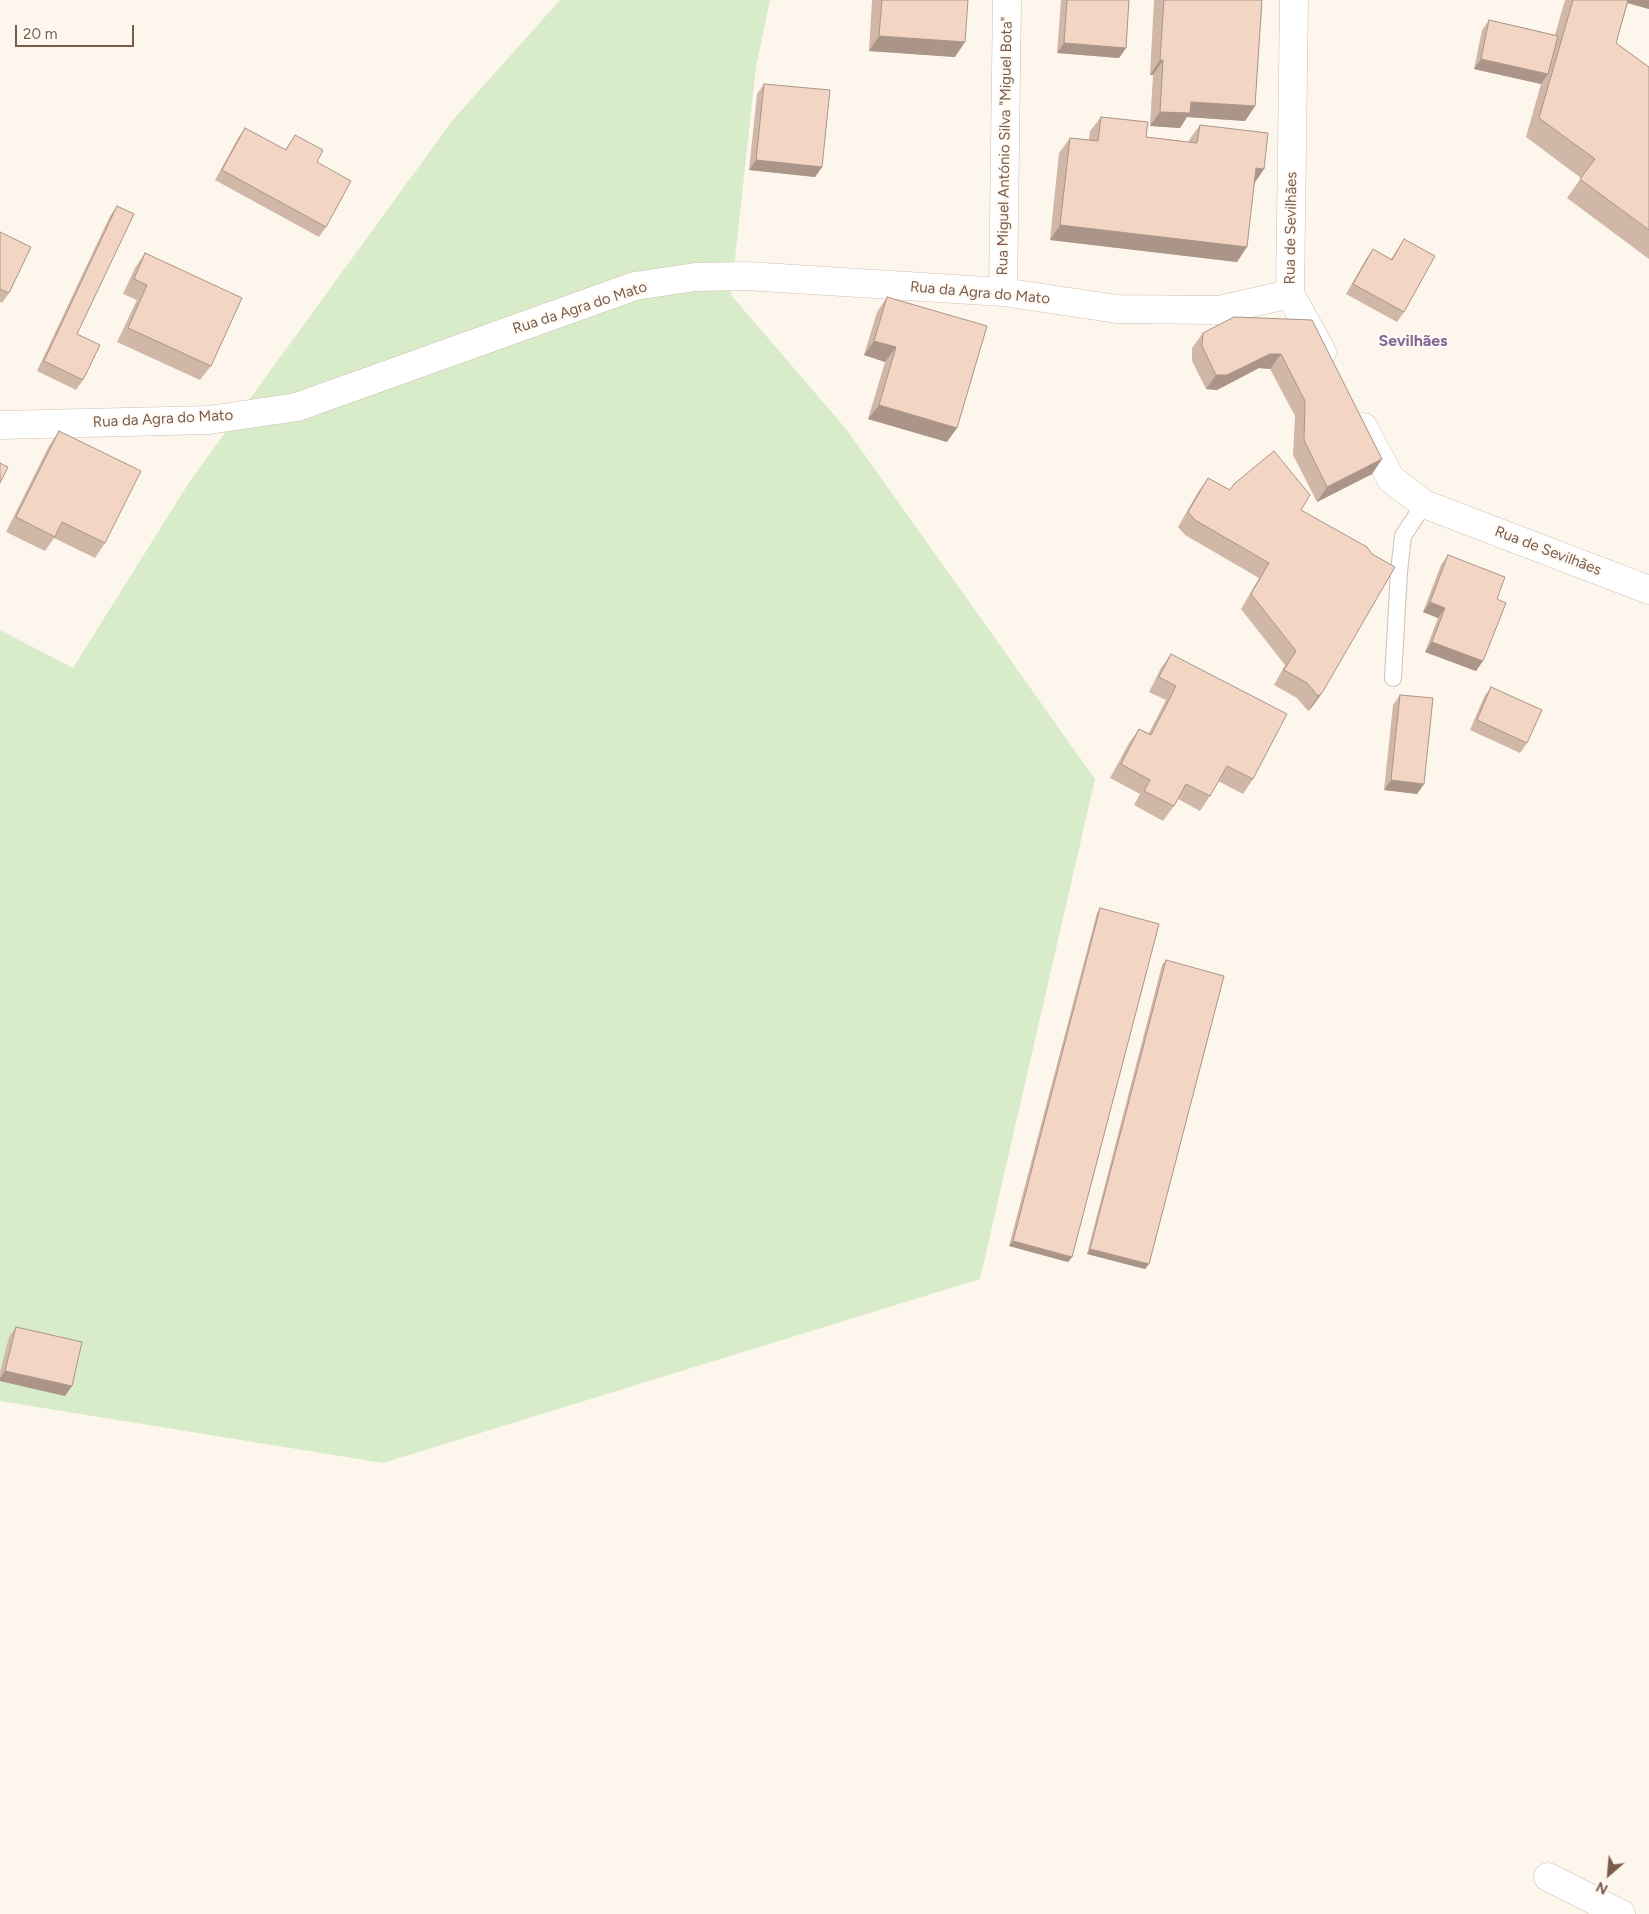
<!DOCTYPE html>
<html>
<head>
<meta charset="utf-8">
<style>
	body { margin:0 }
	#map { position:relative; width:1649px; height:1914px; overflow:hidden; background:#fdf6ec; font-family:Figtree,sans-serif }
	canvas { display:block }
	.north { position:absolute; left:1584px; top:1849px; width:50px; height:50px; -webkit-text-stroke:4px #fffaf3; paint-order:stroke; rotate:207deg; font-size:14px; font-weight:700; line-height:20px; text-align:center; color:#7a5c4d }
	.north::after { content:''; display:block; margin:auto; width:18px; height:22px; background:#7a5c4d; clip-path:polygon(50% 0,100% 100%,50% 72%,0 100%) }
	.scale { position:absolute; left:15px; top:25px; width:119px; height:22px; box-sizing:border-box; border:2px solid #7a5c4d; border-top:0; padding-left:6px; font-size:15px; line-height:18px; white-space:nowrap; color:#7a5c4d; -webkit-text-stroke:4px #fffaf3; paint-order:stroke }
</style>
</head>
<body>
<div id="map">
<canvas width="1649" height="1914"></canvas>
<div class="north">N</div>
<div class="scale">20 m</div>
</div>
<script>
const c = document.querySelector('canvas').getContext('2d');
c.lineJoin = 'round';
function fillPath(path, color) { c.fillStyle = color; c.fill(path, 'evenodd'); }
const poly = rows => new Path2D(rows.map(r => 'M' + r).join(''));
function stroke(path, color, width, dash) { c.strokeStyle = color; c.lineWidth = width; c.lineCap = dash ? 'butt' : 'round'; c.setLineDash(dash || []); c.stroke(path); }
function drawText(font, color, halo, rows, align = 'center') {
  c.font = font + ' Figtree,sans-serif'; c.lineWidth = 4.5; c.setLineDash([]); c.textBaseline = 'middle'; c.strokeStyle = halo; c.fillStyle = color; for (const [text, x, y, turn = 0] of rows) {
    c.save(); c.translate(x, y); c.rotate((+turn || 0) * Math.PI / 180); c.textAlign = isNaN(turn) ? turn : align; if (halo) c.strokeText(text, 0, 0); c.fillText(text, 0, 0); c.restore();
  }
}
const green = poly([
	[560,0,770,0,756,67,731,295,847,430,1095,779,980,1279,383,1463,0,1401,0,630,73,668,190,481,452,121]
]);
const service = poly([
	[1393,678,1399,572,1403,536,1424,504]
]);
const minor = poly([
	[1294,0,1290,294,1322,352],
	[1003,292,1007,0],
	[0,425,209,420,297,407,635,286,695,277,747,276,1003,292,1117,309,1219,310,1290,294],
	[1363,427,1391,479,1424,504,1649,590],
	[1548,1877,1621,1914]
]);
const wall = poly([
	[872,0,968,0,955,57,869,51],
	[1061,0,1129,0,1126,48,1119,58,1057,53],
	[1154,0,1262,0,1255,106,1245,121,1187,117,1180,128,1150,126,1153,75,1150,75],
	[1565,0,1649,0,1649,9,1628,3,1616,43,1649,67,1649,259,1567,198,1581,178,1526,137,1541,84,1474,69,1482,30,1489,20,1555,35],
	[764,84,822,167,815,177,749,170,757,94],
	[1101,117,1146,137,1189,142,1189,140,1200,125,1255,183,1237,262,1050,240,1059,153,1070,138,1089,140,1090,131],
	[245,128,285,150,295,135,317,162,326,227,319,237,215,180,238,138],
	[117,206,77,334,83,380,76,390,37,371,110,216],
	[0,232,9,293,2,303,0,302],
	[1404,239,1404,312,1397,322,1346,294,1366,259,1373,249,1391,259],
	[145,253,211,366,200,380,117,342,137,300,123,294,135,268],
	[887,297,947,442,868,419,885,362,864,355,877,312],
	[1312,320,1382,459,1372,474,1317,502,1293,455,1295,416,1270,369,1259,368,1217,390,1206,389,1192,361,1192,348,1203,333],
	[59,431,105,543,95,558,54,538,45,551,6,532,49,446],
	[1208,478,1230,490,1234,484,1301,510,1322,693,1312,707,1308,711,1297,698,1274,685,1285,665,1241,609,1259,578,1185,535,1178,527,1198,492],
	[1448,555,1497,599,1476,671,1425,652,1438,618,1423,612,1441,565],
	[1171,654,1253,779,1243,794,1218,781,1210,796,1200,811,1178,799,1174,806,1163,821,1134,805,1140,794,1110,778,1129,743,1139,729,1149,733,1166,700,1149,692,1161,668],
	[1491,687,1527,743,1520,753,1470,730,1484,697],
	[1400,695,1424,784,1417,794,1384,790,1393,705],
	[1100,908,1072,1257,1068,1262,1009,1246,1097,913],
	[1166,960,1149,1264,1145,1269,1087,1254,1162,965],
	[16,1327,65,1396,0,1381,0,1373,9,1337]
]);
const shadedWall = poly([
	[1621,0,1649,0,1649,9,1620,1],
	[879,36,965,42,955,57,869,51],
	[1064,43,1126,48,1119,58,1057,53],
	[1481,59,1548,74,1541,84,1474,69],
	[1160,60,1163,60,1153,75,1150,75],
	[1191,102,1255,106,1245,121,1187,117,1180,128,1150,126,1160,112],
	[756,160,822,167,815,177,749,170],
	[1256,168,1264,169,1254,184],
	[1060,225,1247,247,1237,262,1050,240],
	[874,341,896,347,885,362,864,355],
	[1270,354,1281,354,1270,369,1259,368,1217,390,1206,389,1216,375],
	[879,405,957,428,947,442,868,419],
	[1382,459,1372,474,1317,502,1327,487],
	[1430,602,1445,608,1438,618,1423,612],
	[1432,642,1483,661,1476,671,1425,652],
	[1322,693,1312,707,1308,711,1318,696],
	[1391,780,1424,784,1417,794,1384,790],
	[1013,1241,1072,1257,1068,1262,1009,1246],
	[1090,1249,1149,1264,1145,1269,1087,1254],
	[5,1371,72,1386,65,1396,0,1381,0,1378]
]);
const building = poly([
	[882,0,968,0,965,42,879,36,882,0],
	[1067,0,1129,0,1126,48,1064,43,1067,0],
	[1164,0,1262,0,1255,106,1191,102,1190,113,1160,112,1163,60,1160,60,1164,0],
	[1573,0,1628,0,1616,43,1649,67,1649,230,1580,179,1595,159,1539,118,1573,0],
	[1489,20,1558,36,1548,74,1481,59,1489,20],
	[764,84,830,90,822,167,756,160,764,84],
	[1101,117,1148,122,1146,137,1197,143,1200,125,1268,133,1264,169,1256,168,1247,247,1060,225,1070,138,1098,141,1101,117],
	[245,128,286,150,295,135,323,150,317,162,351,181,326,227,222,170,245,128],
	[117,206,134,214,77,334,100,345,83,380,44,361,117,206],
	[0,232,31,247,9,293,0,289,0,232],
	[1404,239,1435,256,1404,312,1353,284,1373,249,1392,260,1404,239],
	[145,253,242,298,211,366,128,328,147,285,134,279,145,253],
	[887,297,987,326,957,428,879,405,896,347,874,341,887,297],
	[1234,317,1312,320,1382,459,1327,487,1304,440,1305,401,1281,354,1270,354,1227,375,1216,375,1202,346,1203,333,1234,317],
	[59,431,141,471,105,543,62,522,55,537,16,517,59,431],
	[1274,451,1310,495,1301,510,1367,547,1372,554,1395,567,1322,693,1318,696,1307,683,1284,670,1296,651,1251,594,1269,563,1195,520,1188,512,1208,478,1230,490,1234,484,1274,451],
	[0,463,8,467,0,483,0,463],
	[1448,555,1505,577,1497,599,1506,603,1483,661,1432,642,1445,608,1430,602,1448,555],
	[1171,654,1287,714,1253,779,1227,766,1210,796,1186,784,1174,806,1144,791,1150,780,1121,764,1139,729,1151,735,1176,686,1159,677,1171,654],
	[1491,687,1542,710,1527,743,1477,720,1491,687],
	[1400,695,1433,698,1424,784,1391,780,1400,695],
	[1100,908,1159,924,1072,1257,1013,1241,1100,908],
	[1166,960,1224,976,1149,1264,1090,1249,1166,960],
	[16,1327,82,1342,72,1386,5,1371,16,1327]
]);
const streetNames = [
	["Rua Miguel António Silva \"Miguel Bota\"",1005,146,-89],
	["Rua de Sevilhães",1291,228,-89],
	["Rua da Agra do Mato",980,293,5],
	["Rua da Agra do Mato",580,308,-18],
	["Rua da Agra do Mato",163,419,-3],
	["Rua de Sevilhães",1548,551,21]
];
const neighbourhoodNames = [
	["Sevilhães",1413,341]
];
fillPath(green, '#d8ecc9');
stroke(service, '#d1beb0', 18);
stroke(minor, '#d1beb0', 29);
stroke(service, '#fff', 16);
stroke(minor, '#fff', 28);
fillPath(wall, '#d1b7a8');
fillPath(shadedWall, '#aa9588');
fillPath(building, '#f3d5c3');
stroke(building, '#aa9588', 1);
drawText('15px', '#7a5c4d', '#fffaf3', streetNames);
drawText('bold 16px', '#846695', '#fffaf3', neighbourhoodNames);
</script>
</body>
</html>
